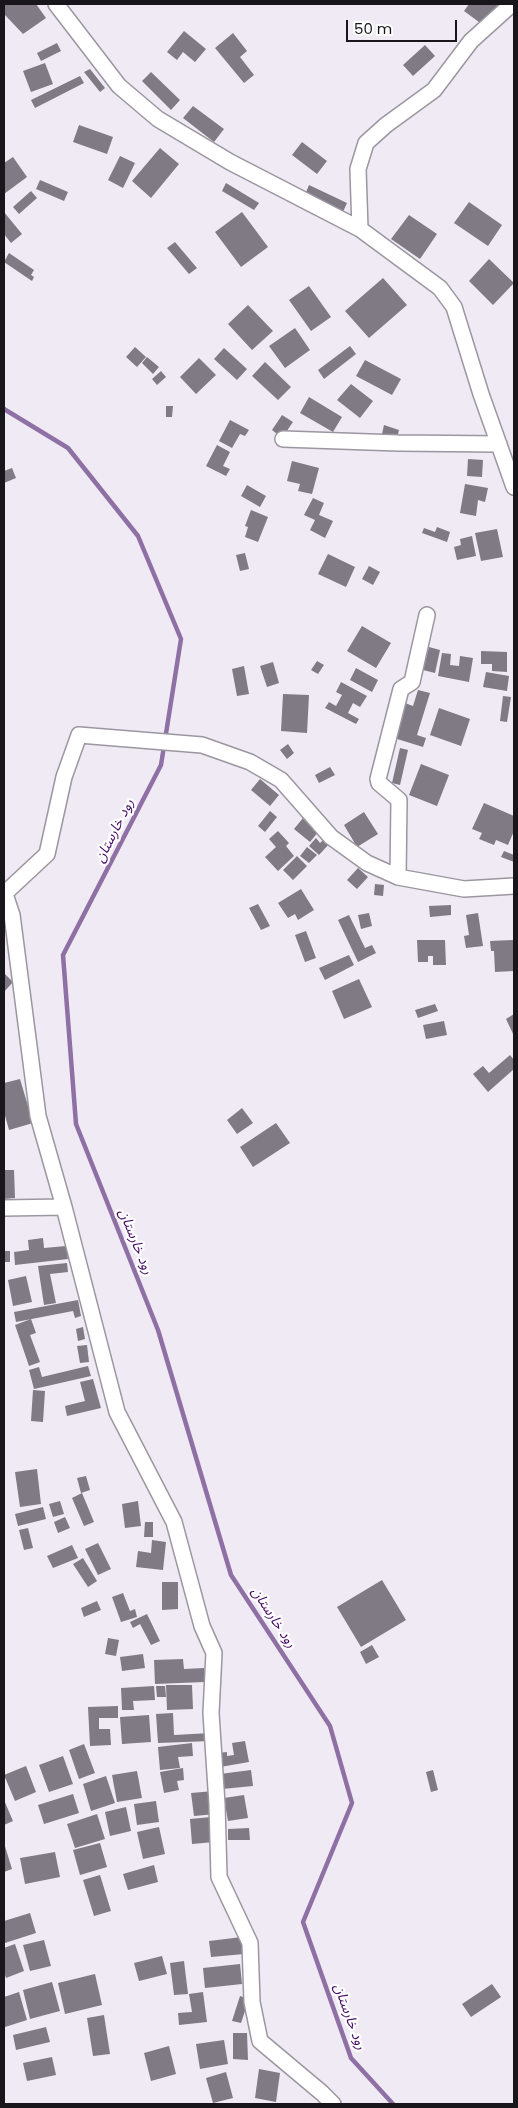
<!DOCTYPE html>
<html>
<head>
<meta charset="utf-8">
<style>
	body { margin:0 }
	#map { position:relative; width:518px; height:2108px; overflow:hidden; background:#efeaf4; font-family:Poppins,sans-serif }
	canvas { display:block }
	.frame { position:absolute; inset:0; border:5px solid #18161a; pointer-events:none }
	.scale { position:absolute; left:346px; top:20px; width:111px; height:22px; box-sizing:border-box; border:2px solid #18161a; border-top:0; padding-left:6px; font-size:15px; line-height:18px; white-space:nowrap; color:#18161a; -webkit-text-stroke:4px #fff; paint-order:stroke }
</style>
</head>
<body>
<div id="map">
<canvas width="518" height="2108"></canvas>
<div class="frame"></div>
<div class="scale">50 m</div>
</div>
<script>
const c = document.querySelector('canvas').getContext('2d');
c.lineJoin = 'round';
const poly = rows => new Path2D(rows.map(r => 'M' + r).join(''));
function stroke(path, color, width, dash) { c.strokeStyle = color; c.lineWidth = width; c.lineCap = dash ? 'butt' : 'round'; c.setLineDash(dash || []); c.stroke(path); }
function fillPath(path, color) { c.fillStyle = color; c.fill(path, 'evenodd'); }
function drawText(font, color, halo, rows, align = 'center') {
  c.font = font + ' Poppins,"Noto Sans Arabic",sans-serif'; c.lineWidth = 4.5; c.setLineDash([]); c.textBaseline = 'middle'; c.strokeStyle = halo; c.fillStyle = color; for (const [text, x, y, turn = 0] of rows) {
    c.save(); c.translate(x, y); c.rotate((+turn || 0) * Math.PI / 180); c.textAlign = isNaN(turn) ? turn : align; if (halo) c.strokeText(text, 0, 0); c.fillText(text, 0, 0); c.restore();
  }
}
const stream = poly([
	[4,409,68,448,138,536,181,639,161,765,63,955,76,1124,158,1330,231,1575,330,1726,352,1803,303,1922,351,2058,393,2104]
]);
const building = poly([
	[4,4,36,4,46,18,23,34,4,14],
	[469,4,498,4,483,25,464,11],
	[184,31,206,49,195,62,183,52,177,60,167,52],
	[233,33,247,51,240,57,254,75,244,83,215,48],
	[57,43,61,51,41,61,37,53],
	[425,45,435,56,413,76,403,65],
	[45,63,53,84,31,92,23,71],
	[90,69,105,88,100,92,84,72],
	[151,72,180,100,171,110,142,81],
	[80,76,84,83,35,108,31,100],
	[193,106,224,129,214,142,183,118],
	[79,125,113,137,107,154,73,142],
	[302,142,327,161,317,174,292,155],
	[160,148,179,164,151,198,132,181],
	[120,156,135,163,123,188,108,180],
	[13,157,27,177,4,194,4,163],
	[40,180,68,192,64,201,36,189],
	[226,183,259,203,254,210,222,191],
	[309,185,347,203,342,214,304,197],
	[31,191,37,198,19,214,13,207],
	[469,202,502,225,488,246,454,223],
	[4,212,22,234,11,243,4,234],
	[242,212,268,247,241,267,215,232],
	[409,215,437,234,420,259,391,239],
	[175,242,197,268,189,274,167,248],
	[9,253,34,270,31,275,34,277,32,281,4,262],
	[489,259,514,283,493,305,469,281],
	[383,278,407,305,369,338,345,311],
	[309,286,331,317,311,331,289,300],
	[248,305,273,331,252,350,228,324],
	[295,328,310,350,285,368,269,346],
	[350,346,356,354,324,379,318,370],
	[135,347,146,357,137,367,126,357],
	[224,348,247,369,237,380,214,359],
	[147,357,159,367,153,374,142,363],
	[199,358,216,375,196,394,180,377],
	[365,360,401,379,392,395,356,376],
	[265,362,291,387,278,400,252,376],
	[161,371,166,377,157,385,152,379],
	[351,384,373,401,360,418,337,400],
	[309,397,342,417,333,432,300,413],
	[166,406,173,406,172,417,166,417],
	[282,415,293,422,282,438,272,430],
	[230,420,249,430,245,436,240,434,232,448,219,441],
	[384,425,399,430,397,438,382,434],
	[217,445,230,452,223,466,230,469,226,476,206,466],
	[468,459,483,460,482,477,467,476],
	[292,461,319,468,312,494,298,491,300,484,287,481],
	[12,468,16,478,4,483,4,471],
	[465,484,488,488,485,502,478,500,476,516,460,513],
	[247,485,266,496,260,507,241,496],
	[313,498,324,503,319,515,333,521,325,538,310,530,315,520,304,515],
	[251,510,268,517,258,542,245,537,248,527,245,526],
	[437,527,450,532,447,542,422,533,424,528,435,532],
	[497,529,503,557,481,561,475,533],
	[472,536,476,556,457,560,454,547,461,545,460,539],
	[245,553,249,569,240,571,236,555],
	[328,554,355,567,346,587,318,574],
	[369,566,380,572,373,585,362,579],
	[362,626,391,643,376,668,347,651],
	[429,647,440,650,435,673,423,670],
	[481,651,507,652,507,672,492,671,492,664,481,664],
	[442,653,451,654,450,665,459,666,460,656,473,658,469,682,438,676],
	[317,661,324,665,318,674,311,670],
	[273,662,279,683,267,687,260,666],
	[244,666,249,694,237,696,232,669],
	[356,668,378,680,372,692,350,680],
	[486,672,509,676,507,691,483,687],
	[341,682,367,696,360,707,353,703,348,713,359,719,356,724,325,708,329,702,336,706,342,695,336,692],
	[418,690,430,693,417,735,426,738,423,747,394,738,405,703,413,706],
	[283,694,309,695,307,733,281,731],
	[503,696,511,697,507,722,500,721],
	[439,708,470,719,461,746,430,735],
	[288,744,294,753,287,759,280,750],
	[400,748,408,750,400,785,392,783],
	[421,764,449,775,437,806,409,795],
	[330,767,335,775,319,783,315,775],
	[260,779,279,795,270,806,251,790],
	[484,803,514,816,514,831,508,845,496,840,494,845,479,839,482,833,472,829],
	[270,811,277,817,265,832,258,826],
	[364,812,378,834,357,847,344,825],
	[303,818,319,831,310,842,294,829],
	[278,831,289,843,286,846,294,856,278,871,265,857,276,847,269,839],
	[316,838,320,843,325,838,330,843,319,855,309,846],
	[307,847,317,855,309,863,300,856],
	[504,851,514,855,514,862,501,857],
	[297,856,307,866,293,880,283,870],
	[358,868,368,877,357,889,347,880],
	[375,884,384,885,383,896,374,895],
	[301,889,314,910,298,920,295,914,288,918,278,903],
	[258,904,270,926,261,930,249,908],
	[451,905,451,915,430,917,429,906],
	[369,913,372,926,361,929,358,915],
	[478,913,483,946,466,948,464,936,469,935,466,915],
	[349,915,365,948,372,945,376,953,358,962,338,920],
	[306,931,316,958,305,962,295,935],
	[417,940,445,940,446,965,433,965,433,956,428,956,428,962,418,962],
	[513,940,514,971,495,972,494,951,491,951,490,941],
	[349,955,354,965,325,980,319,968],
	[4,973,13,982,4,992],
	[359,979,372,1007,344,1019,332,991],
	[435,1004,438,1011,418,1018,415,1010],
	[514,1014,514,1036,506,1019],
	[444,1021,447,1035,426,1039,423,1025],
	[510,1055,514,1060,514,1069,488,1092,473,1074,483,1066,489,1073],
	[20,1079,33,1123,9,1130,4,1112,4,1083],
	[242,1108,253,1123,237,1134,227,1120],
	[276,1123,290,1143,253,1167,240,1147],
	[4,1170,14,1170,15,1198,4,1199],
	[43,1238,44,1248,66,1246,68,1259,15,1265,14,1252,29,1250,28,1240],
	[4,1251,10,1251,10,1262,4,1262],
	[67,1263,68,1272,50,1274,56,1303,44,1305,38,1266],
	[26,1276,32,1302,13,1306,8,1280],
	[78,1300,81,1316,75,1318,73,1311,16,1322,14,1312],
	[31,1319,36,1333,30,1335,40,1362,29,1366,15,1325],
	[83,1327,85,1339,78,1341,76,1329],
	[87,1345,89,1362,80,1363,77,1346],
	[88,1366,91,1376,34,1389,29,1370,39,1367,42,1377],
	[93,1379,101,1408,67,1416,65,1406,85,1401,80,1382],
	[33,1390,45,1391,43,1422,31,1421],
	[37,1469,41,1504,20,1507,15,1472],
	[86,1476,90,1490,81,1493,77,1478],
	[82,1493,94,1522,84,1526,72,1498],
	[60,1501,64,1514,53,1517,49,1504],
	[138,1501,141,1526,125,1528,122,1504],
	[43,1507,46,1519,18,1526,15,1514],
	[65,1517,70,1528,58,1533,54,1522],
	[145,1522,153,1522,153,1537,144,1537],
	[28,1528,33,1548,24,1550,19,1530],
	[152,1540,166,1542,163,1570,136,1567,138,1551,151,1553],
	[98,1543,111,1569,98,1575,85,1549],
	[72,1545,78,1558,53,1568,47,1556],
	[83,1558,97,1581,88,1587,73,1564],
	[382,1580,406,1620,361,1647,337,1607],
	[162,1582,178,1582,178,1609,162,1610],
	[123,1593,130,1611,135,1609,137,1617,121,1622,112,1597],
	[97,1601,101,1610,84,1617,81,1608],
	[147,1614,160,1641,151,1645,140,1624,133,1628,130,1622],
	[108,1638,119,1640,116,1656,105,1654],
	[372,1645,379,1657,366,1664,360,1652],
	[143,1654,145,1668,122,1671,120,1657],
	[183,1659,184,1669,204,1668,204,1682,155,1684,154,1660],
	[166,1685,192,1685,193,1709,167,1710],
	[154,1686,155,1700,133,1701,134,1710,122,1710,121,1688],
	[156,1686,165,1686,166,1697,157,1697],
	[118,1706,118,1718,99,1718,99,1729,110,1729,111,1745,90,1746,88,1707],
	[173,1713,174,1735,211,1733,211,1741,158,1743,156,1714],
	[149,1715,151,1742,122,1744,120,1717],
	[245,1741,249,1762,220,1767,218,1753,227,1752,227,1756,234,1755,232,1743],
	[192,1743,193,1756,178,1757,180,1768,160,1770,158,1747],
	[84,1744,95,1773,79,1779,69,1750],
	[63,1756,73,1784,49,1792,39,1765],
	[26,1766,36,1792,15,1801,4,1775],
	[183,1768,184,1780,177,1781,179,1790,164,1793,160,1772],
	[251,1770,253,1786,222,1789,220,1774],
	[433,1770,438,1790,431,1792,426,1772],
	[137,1771,142,1798,117,1802,112,1775],
	[106,1776,115,1803,91,1811,83,1784],
	[214,1791,216,1814,194,1816,191,1793],
	[73,1794,79,1813,44,1824,38,1805],
	[244,1795,248,1818,228,1821,224,1798],
	[4,1800,13,1821,4,1825],
	[156,1801,159,1822,137,1825,134,1804],
	[126,1807,131,1831,110,1836,105,1812],
	[97,1814,105,1839,75,1848,67,1824],
	[211,1817,214,1842,192,1844,190,1819],
	[159,1827,165,1854,143,1859,137,1832],
	[249,1828,250,1840,228,1840,228,1829],
	[4,1843,12,1869,4,1872],
	[100,1843,107,1867,80,1875,73,1850],
	[55,1852,60,1877,25,1884,20,1858],
	[154,1865,158,1882,128,1890,123,1874],
	[100,1875,111,1911,94,1916,83,1880],
	[30,1913,36,1933,5,1943,4,1921],
	[242,1937,244,1954,211,1957,209,1941],
	[44,1940,51,1966,30,1971,23,1945],
	[15,1944,24,1971,6,1978,4,1972,4,1948],
	[162,1956,167,1974,139,1981,134,1963],
	[184,1961,188,1994,174,1995,170,1963],
	[240,1964,242,1984,205,1988,203,1968],
	[95,1974,102,2005,65,2014,58,1983],
	[52,1982,60,2011,30,2019,23,1990],
	[492,1984,501,1997,471,2017,462,2004],
	[19,1992,27,2020,5,2027,4,1997],
	[203,1992,207,2022,179,2025,178,2013,192,2012,189,1994],
	[240,1996,249,1999,241,2023,232,2021],
	[104,2015,110,2054,93,2056,87,2018],
	[46,2027,50,2042,16,2050,13,2035],
	[233,2033,247,2033,248,2060,233,2059],
	[224,2040,228,2064,200,2069,196,2044],
	[169,2046,176,2074,151,2081,144,2053],
	[52,2057,56,2075,27,2081,23,2063],
	[259,2069,280,2073,276,2102,255,2098],
	[226,2072,233,2098,213,2103,206,2078]
]);
const minor = poly([
	[56,4,119,86,158,119,230,162,360,229,440,288,454,307,481,394,514,487],
	[360,229,358,169,366,143,386,125,434,90,471,41,512,4],
	[283,439,398,443,499,444],
	[398,877,399,800,379,783,378,779,401,689,412,682,427,615],
	[4,894,47,854,64,777,79,735,202,745,250,762,281,780,331,837,367,863,398,877,464,889,514,886],
	[5,894,12,915,38,1116,64,1207,117,1412,174,1522,202,1626,214,1653,211,1713,217,1804,219,1877,250,1943,252,2002,260,2041,322,2093,333,2104],
	[4,1208,64,1207]
]);
const waterNames = [
	["رود خارستان",115,831,-63],
	["رود خارستان",135,1242,68],
	["رود خارستان",273,1618,57],
	["رود خارستان",349,2017,70]
];
stroke(stream, '#8e70a4', 4.5);
fillPath(building, '#7f7a83');
stroke(minor, '#9b969f', 18);
stroke(minor, '#fff', 15);
drawText('italic 14px', '#460a64', '#fff', waterNames);
</script>
</body>
</html>
